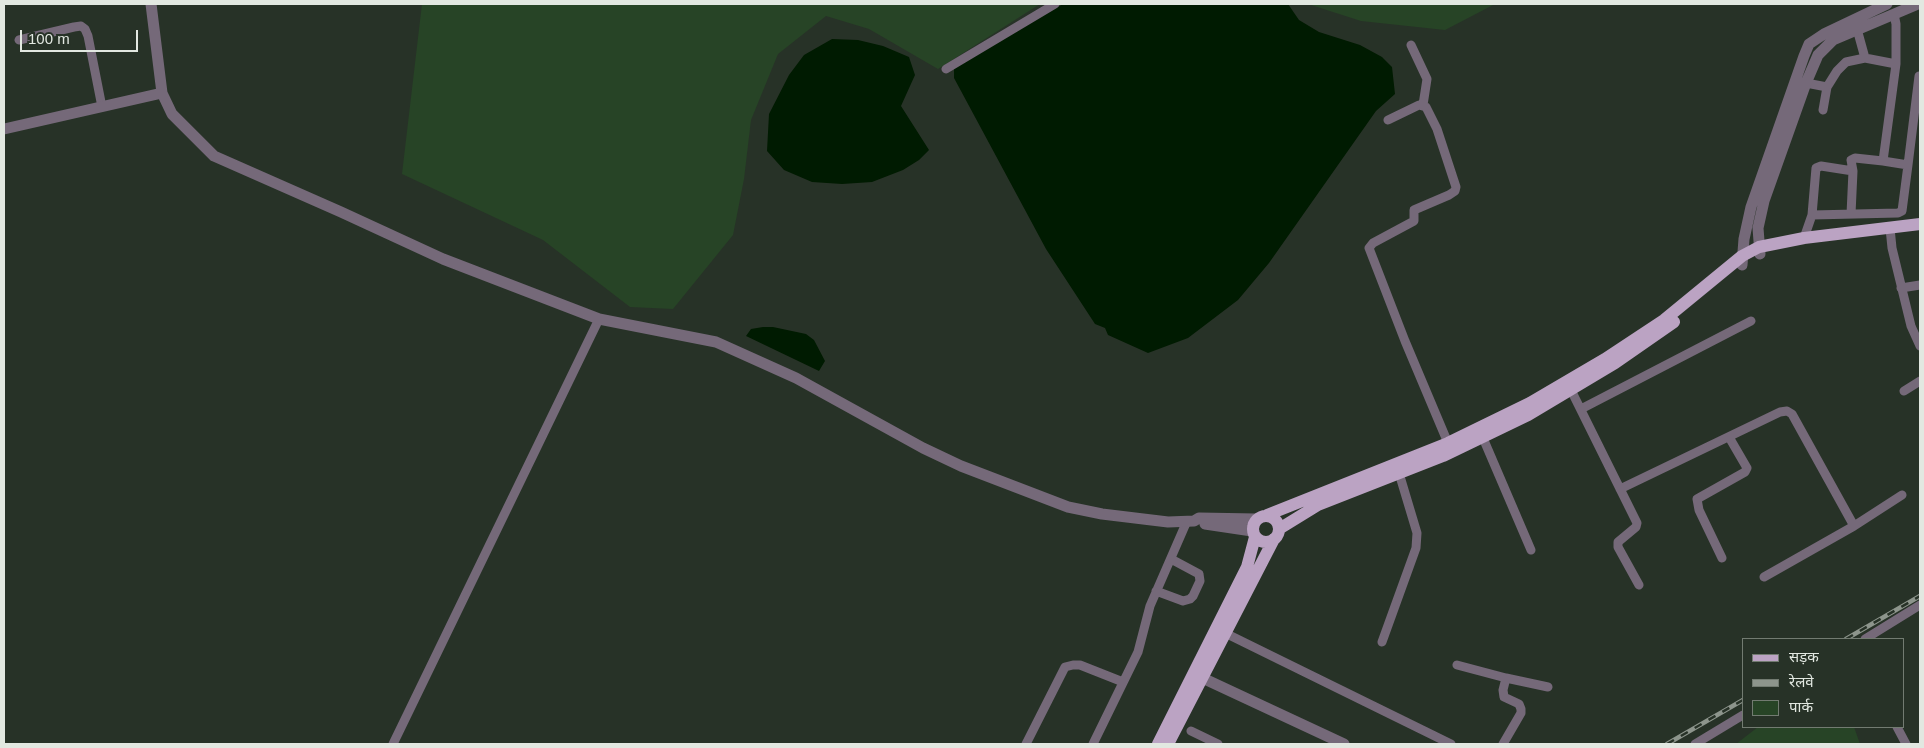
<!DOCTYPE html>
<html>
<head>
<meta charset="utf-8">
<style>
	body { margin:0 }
	#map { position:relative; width:1924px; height:748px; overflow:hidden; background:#273227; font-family:Helvetica,"Noto Sans Devanagari",sans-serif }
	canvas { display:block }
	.frame { position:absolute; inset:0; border:5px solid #e2e8e1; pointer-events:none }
	.legend { position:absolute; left:1742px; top:638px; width:162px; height:90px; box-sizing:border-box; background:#273227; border:1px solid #727b71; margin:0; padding:6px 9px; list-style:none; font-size:15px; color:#e2e8e1 }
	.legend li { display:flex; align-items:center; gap:10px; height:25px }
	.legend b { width:25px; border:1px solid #727b71 }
	.scale { position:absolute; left:20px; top:30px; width:118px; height:22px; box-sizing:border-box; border:2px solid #e2e8e1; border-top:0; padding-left:6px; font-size:15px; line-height:18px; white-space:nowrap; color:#e2e8e1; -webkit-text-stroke:4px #273227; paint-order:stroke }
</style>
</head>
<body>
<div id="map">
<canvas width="1924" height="748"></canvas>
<div class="frame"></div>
<ul class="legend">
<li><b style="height:6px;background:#bba3c3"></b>सड़क</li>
<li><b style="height:6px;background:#8d958c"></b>रेलवे</li>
<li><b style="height:14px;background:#274426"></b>पार्क</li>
</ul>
<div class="scale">100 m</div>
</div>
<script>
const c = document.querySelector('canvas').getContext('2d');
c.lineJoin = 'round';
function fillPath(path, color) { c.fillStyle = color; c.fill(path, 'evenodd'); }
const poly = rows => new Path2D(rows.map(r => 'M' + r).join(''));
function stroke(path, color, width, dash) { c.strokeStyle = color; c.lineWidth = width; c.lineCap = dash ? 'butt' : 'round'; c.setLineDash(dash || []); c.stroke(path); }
const green = poly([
	[422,4,1040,4,938,69,869,29,826,16,778,54,751,120,744,179,733,235,673,309,630,307,543,240,402,174],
	[1308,4,1495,4,1445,30,1361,21],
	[1758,727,1854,727,1860,744,1736,744]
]);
const water = poly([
	[1063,4,1288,4,1299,20,1319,32,1360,45,1382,57,1392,67,1395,94,1376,111,1269,263,1238,300,1188,338,1148,353,1108,335,1105,328,1095,324,1046,249,954,78,954,68],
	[832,39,858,40,883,46,909,57,915,75,901,106,929,150,919,160,903,170,872,182,842,184,812,182,784,170,767,151,769,114,789,75,804,55],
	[763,327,773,327,806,334,814,340,825,361,819,371,746,336,751,329]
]);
const minor = poly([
	[1894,14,1896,24,1896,64],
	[19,40,74,27,81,26,85,29,88,36,102,107],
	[1411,45,1427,79,1423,105],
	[946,69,1055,4],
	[1806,83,1827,87],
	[1823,110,1827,87,1837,71,1846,62,1865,58,1857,29],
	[1388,120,1419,105,1426,107,1437,129,1456,187,1455,191,1449,195,1414,210,1414,221,1373,243,1369,248,1405,341,1448,443],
	[1908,165,1919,76],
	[1851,214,1853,171,1851,160,1855,158,1883,161],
	[1812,215,1816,168,1821,166,1853,171],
	[1890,228,1892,248,1911,326,1920,346],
	[1804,238,1812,215,1898,213,1902,211,1908,165,1883,161,1896,64,1865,58],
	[1901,288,1920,285],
	[1571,390,1637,523,1636,527,1618,542,1618,547,1639,585],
	[1904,391,1920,381],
	[1581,409,1751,321],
	[1483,438,1531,550],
	[1620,489,1780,412,1787,411,1792,414,1854,526],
	[1722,558,1699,510,1697,499,1745,472,1747,468,1729,437],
	[1764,577,1854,526,1902,495],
	[1156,591,1183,601,1190,599,1193,596,1200,581,1199,574,1171,559],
	[1225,633,1451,744],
	[1865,639,1920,605],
	[1382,642,1416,548,1417,533,1399,473],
	[1457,665,1506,678,1503,690,1504,697,1519,704,1521,709,1521,713,1503,744],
	[1506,678,1548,687],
	[1897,727,1906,744],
	[1191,731,1218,744],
	[393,744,599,319],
	[1026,744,1065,667,1073,665,1080,665,1123,682],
	[1093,744,1138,652,1150,606,1187,521],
	[1695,744,1743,715]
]);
const tertiary = poly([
	[151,4,162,93,172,114,214,156,341,212,443,259,599,319,716,342,796,378,923,448,961,466,1068,507,1102,514,1168,522,1194,521,1199,518,1256,519],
	[4,129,162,93],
	[1760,254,1758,228,1764,201,1806,83,1818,55,1833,40,1918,4],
	[1742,265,1744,239,1751,207,1804,56,1809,44,1824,34,1887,4],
	[1205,524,1252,531],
	[1196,675,1344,744]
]);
const primary = poly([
	[1267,515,1448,443,1530,403,1605,359,1664,320,1742,256,1759,247,1804,238,1920,224],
	'1253 529a13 13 0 1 1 26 0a13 13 0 1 1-26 0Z',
	[1279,529,1318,505,1443,456,1528,415,1615,363,1674,322],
	[1158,744,1247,567,1255,537],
	[1168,744,1274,539]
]);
const rail = poly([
	[1846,639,1920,596],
	[1667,744,1743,700]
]);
fillPath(green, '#274426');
fillPath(water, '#001b01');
stroke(minor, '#756979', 9);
stroke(tertiary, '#756979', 11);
stroke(primary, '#bba3c3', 12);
stroke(rail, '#8d958c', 4.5);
stroke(rail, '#273227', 2.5, [8]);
</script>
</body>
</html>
